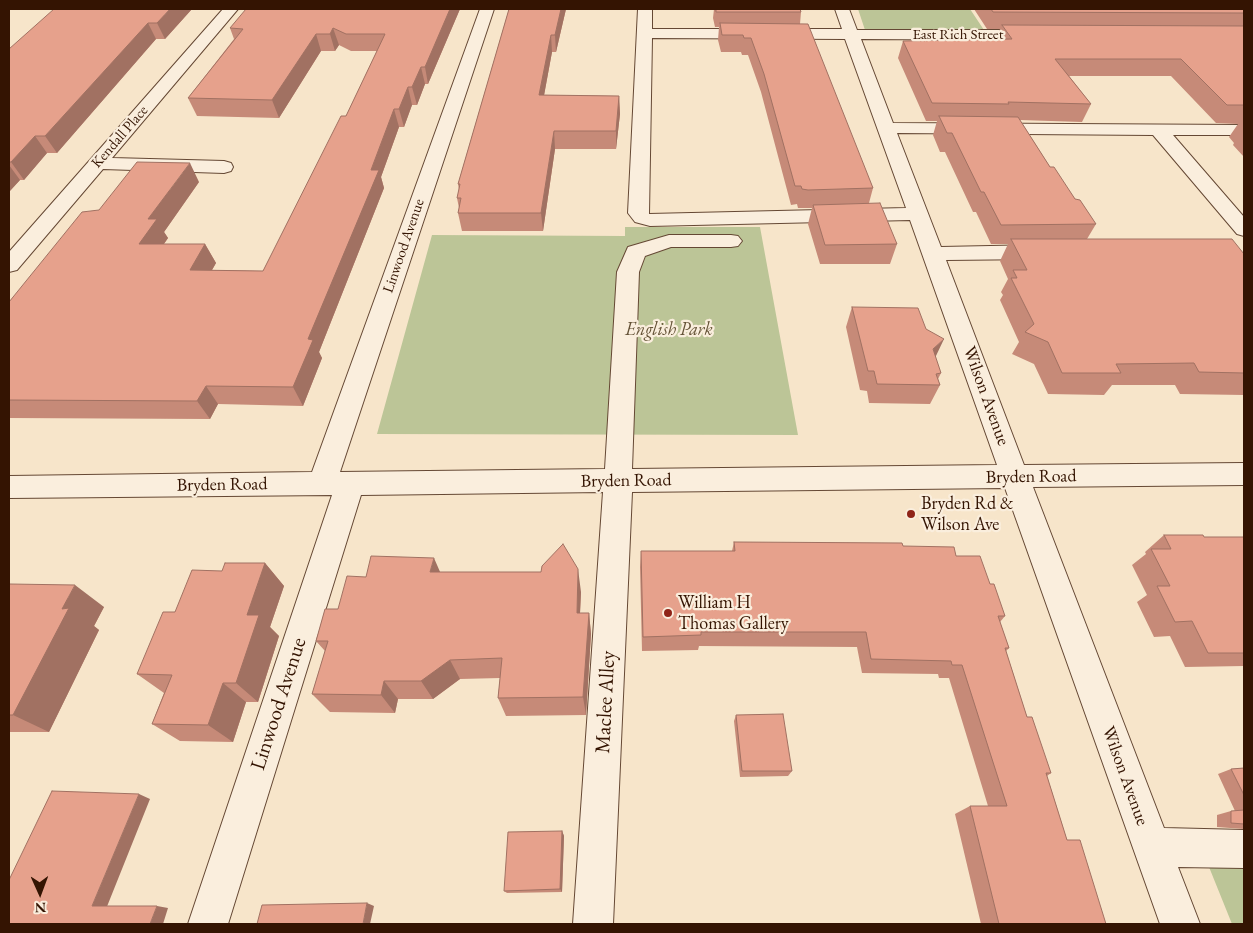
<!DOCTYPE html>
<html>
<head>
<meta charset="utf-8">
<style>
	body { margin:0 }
	#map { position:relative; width:1253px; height:933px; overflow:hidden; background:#f7e5ca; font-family:"EB Garamond",serif }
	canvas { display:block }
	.frame { position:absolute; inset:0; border:10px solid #341402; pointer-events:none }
	.north { position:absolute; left:15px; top:868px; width:50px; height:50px; -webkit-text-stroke:4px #faeedd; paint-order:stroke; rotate:178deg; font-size:14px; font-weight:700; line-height:20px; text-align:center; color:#341402 }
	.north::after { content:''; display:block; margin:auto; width:18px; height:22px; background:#341402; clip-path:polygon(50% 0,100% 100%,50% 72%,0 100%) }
</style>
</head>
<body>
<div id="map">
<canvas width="1253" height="933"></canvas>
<div class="frame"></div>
<div class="north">N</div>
</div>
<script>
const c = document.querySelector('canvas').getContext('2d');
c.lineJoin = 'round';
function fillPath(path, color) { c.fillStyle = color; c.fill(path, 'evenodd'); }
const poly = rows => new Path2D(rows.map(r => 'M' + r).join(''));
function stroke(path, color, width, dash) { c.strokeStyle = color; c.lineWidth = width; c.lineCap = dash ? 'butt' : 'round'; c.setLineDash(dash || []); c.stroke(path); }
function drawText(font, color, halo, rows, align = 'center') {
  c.font = font + ' "EB Garamond",serif'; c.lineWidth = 4.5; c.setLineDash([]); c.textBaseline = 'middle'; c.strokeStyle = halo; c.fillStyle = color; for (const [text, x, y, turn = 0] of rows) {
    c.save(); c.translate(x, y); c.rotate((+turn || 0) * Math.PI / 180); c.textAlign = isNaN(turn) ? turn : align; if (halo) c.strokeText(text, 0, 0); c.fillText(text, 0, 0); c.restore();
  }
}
const green = poly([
	[858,9,970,9,984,30,865,30],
	[625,227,760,227,798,435,377,434,432,235,625,236],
	[1209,867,1244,868,1244,924,1232,924]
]);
const minor = poly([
	[223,9,238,9,112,158,224,161,231,163,233,167,231,171,224,173,103,169,17,270,9,272,9,252,223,9],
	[480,9,494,9,340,472,605,469,617,272,628,247,669,235,731,235,738,236,742,241,738,246,731,247,671,247,645,256,639,272,632,469,997,465,910,220,650,226,635,222,628,213,638,9,652,9,652,29,842,29,835,9,849,9,857,30,1035,30,1043,35,1035,40,861,39,893,123,1244,125,1244,135,1173,135,1244,217,1244,236,1237,234,1153,135,897,133,941,247,1040,245,1048,247,1051,252,1048,257,1040,259,946,260,1024,465,1244,463,1244,485,1033,487,1164,828,1244,830,1244,868,1178,867,1200,924,1160,924,1005,488,632,492,613,924,573,924,603,492,361,495,228,924,188,924,332,495,9,498,9,476,312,472,480,9],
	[652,38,845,39,906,208,649,214,652,38]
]);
const wall = poly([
	[192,9,165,39,156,39,57,153,47,153,24,180,20,180,9,192,9,49],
	[460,9,428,84,425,84,417,105,412,105,404,127,399,127,381,177,384,188,319,352,322,358,303,406,218,404,210,419,9,418,9,302,99,210,199,182,164,232,168,238,164,244,205,244,216,263,212,270,263,271,346,116,377,51,351,51,339,45,335,51,321,51,279,118,197,116,188,98,234,39,230,28],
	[509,9,566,9,556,52,552,52,544,95,619,96,620,114,616,149,555,149,543,231,462,231,458,213,459,208,457,198,459,190,458,184],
	[714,9,800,9,801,12,800,24,873,188,869,203,897,244,890,264,820,264,808,224,812,208,798,208,797,204,791,205,761,92,748,55,742,55,741,52,721,52,718,40,719,27,715,27,713,18],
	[974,9,1244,9,1244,157,1233,145,1234,143,1229,137,1238,124,1216,123,1171,76,1069,76,1091,104,1082,122,1020,120,1050,167,1075,199,1096,224,1087,239,1244,254,1244,395,1180,394,1175,385,1112,385,1104,395,1048,394,1034,364,1012,354,1019,342,1000,300,1003,295,1001,292,1008,279,1000,261,1008,244,991,244,976,212,973,212,945,152,940,152,933,135,937,121,926,121,898,58,903,41,996,39,1000,29,987,29],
	[852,307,935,357,941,373,938,379,940,385,930,404,869,403,867,391,860,390,846,327],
	[1164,535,1204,537,1244,537,1244,666,1185,667,1170,636,1154,637,1137,602,1147,595,1132,565,1146,554,1145,552],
	[734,542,903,546,956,556,990,584,1005,616,1000,622,1009,648,1006,651,1027,717,1051,773,1047,776,1067,840,1106,924,981,924,955,814,970,806,988,806,949,678,939,678,938,674,862,673,857,647,699,646,698,650,642,651,640,567,641,551,732,551],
	[265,563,284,586,270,627,279,636,258,702,246,702,233,742,180,741,152,724,164,693,137,674,175,612,222,571],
	[440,572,581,592,580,613,589,613,591,634,586,715,506,716,498,698,500,678,460,679,433,699,398,699,395,713,330,712,312,694,325,651,316,641,338,609,366,577],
	[9,584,104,607,94,626,99,630,49,732,9,732],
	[736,715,792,771,788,776,740,777,734,721],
	[1244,768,1244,829,1217,827,1217,815,1231,811,1235,811,1218,774,1231,769],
	[562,831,564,836,562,892,507,893,504,891]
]);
const shadedWall = poly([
	[170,9,192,9,165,39,157,23],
	[450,9,460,9,428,84,425,67],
	[561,9,566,9,556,52,555,35],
	[148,23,156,39,57,153,45,136],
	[333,28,339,45,335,51,330,34],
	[316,34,321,51,279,118,272,100],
	[551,35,552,52,541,112,539,95],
	[421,67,425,84,417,105,412,87],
	[408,87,412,105,404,127,399,109],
	[619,96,620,114,616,149,616,131],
	[394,109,399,127,381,177,384,188,319,352,322,358,303,406,293,387,308,339],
	[554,131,555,149,543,231,541,213],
	[35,136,47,153,24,180,11,162],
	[190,163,199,182,164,232,168,238,151,262,139,244,148,219],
	[9,165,20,180,9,192],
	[205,244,216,263,201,289,190,270],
	[944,339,935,358,933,349],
	[206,386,218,404,210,419,197,401],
	[434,558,444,581,430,572],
	[265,563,284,586,270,627,279,636,258,702,236,683,247,615],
	[578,569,581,592,579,634,577,613],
	[75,585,104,607,94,626,99,630,49,732,13,715,62,609],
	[589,613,591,634,586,715,583,697],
	[450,660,460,679,433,699,421,681],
	[384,681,398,699,395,713,381,695],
	[223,683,246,702,233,742,208,725],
	[139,794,150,799,106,909,92,906],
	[562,831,564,836,562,892,560,889],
	[367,903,374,906,370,924,363,924],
	[157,906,168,908,163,924,150,924]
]);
const building = poly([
	[54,9,170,9,157,23,148,23,45,136,35,136,11,162,9,162,9,49,54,9],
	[246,9,450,9,425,67,421,67,412,87,408,87,399,109,394,109,371,170,379,170,308,339,313,340,293,387,206,386,197,401,9,400,9,302,82,212,99,210,137,162,190,163,148,219,157,219,139,244,205,244,190,270,263,271,341,116,346,116,385,34,346,34,333,28,330,34,316,34,272,100,188,98,243,29,230,28,246,9],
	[509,9,561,9,555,35,551,35,539,95,619,96,616,131,554,131,541,213,458,213,461,198,457,198,460,184,458,184,509,9],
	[716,9,800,9,801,12,716,12,716,9],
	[991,9,1244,9,1244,13,993,12,991,9],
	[720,23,808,24,873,188,808,190,802,189,801,186,795,186,764,74,751,38,744,38,743,35,722,35,720,23],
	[1002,25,1244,26,1244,105,1227,105,1181,59,1055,59,1091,104,1008,102,1009,104,932,103,903,41,1012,39,1002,25],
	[939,116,1018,117,1050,167,1054,167,1075,199,1080,200,1096,224,1001,225,984,192,981,192,952,133,947,133,939,116],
	[880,203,897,244,825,245,813,205,880,203],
	[1011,239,1232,239,1244,254,1244,373,1199,372,1194,363,1116,364,1121,373,1062,373,1048,342,1025,332,1034,324,1011,278,1017,278,1013,270,1027,270,1011,239],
	[852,307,918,308,926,329,944,339,933,349,941,373,936,374,940,385,877,384,874,371,868,371,852,307],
	[1164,535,1203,535,1204,537,1244,537,1244,653,1208,653,1192,621,1175,622,1157,586,1170,586,1151,549,1171,549,1164,535],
	[734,542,902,543,903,546,954,547,956,556,980,556,990,584,994,584,1005,616,998,616,1009,648,1005,648,1027,717,1032,717,1051,773,1046,773,1067,840,1080,840,1106,924,999,924,970,806,1007,806,962,665,952,665,951,661,871,659,866,632,701,632,701,635,643,637,641,551,735,551,734,542],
	[563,544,578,569,577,613,589,613,583,697,498,698,502,658,450,660,421,681,384,681,381,695,312,694,328,641,316,641,325,609,338,609,347,576,366,577,371,556,434,558,430,572,541,572,542,566,563,544],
	[225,563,265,563,247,615,259,615,236,683,223,683,208,725,152,724,172,675,137,674,163,612,175,612,192,570,222,571,225,563],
	[9,584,75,585,62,609,69,608,13,715,9,715,9,584],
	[783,714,792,771,742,771,736,715,783,714],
	[1244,768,1244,795,1231,769,1244,768],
	[52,791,139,794,92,906,157,906,150,924,9,924,9,880,52,791],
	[1244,810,1244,824,1231,823,1231,811,1244,810],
	[562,831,560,889,504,891,508,832,562,831],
	[367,903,363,924,257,924,262,905,367,903]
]);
const markers = [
	[911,514,5,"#8f2418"],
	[668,613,5,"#8f2418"]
];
const farStreetnames = [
	["East Rich Street",958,35],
	["Kendall Place",120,137,-49],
	["Linwood Avenue",404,246,-71]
];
const parkNames = [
	["English Park",669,330]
];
const streetNames = [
	["Wilson Avenue",986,396,70],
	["Bryden Road",1031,477,-1],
	["Bryden Road",626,481,-1],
	["Bryden Road",222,485,-1],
	["Wilson Avenue",1125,776,70]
];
const poiNames = [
	["Bryden Rd &",921,504],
	["Wilson Ave",921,525],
	["William H",678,603],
	["Thomas Gallery",678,624]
];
const nearStreetnames = [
	["Maclee Alley",606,702,-87],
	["Linwood Avenue",279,704,-72]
];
fillPath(green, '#bcc597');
stroke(minor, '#654834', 2);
fillPath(minor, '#faeedd');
fillPath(wall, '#c68a78');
fillPath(shadedWall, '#a17162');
fillPath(building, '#e6a18c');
stroke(building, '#a17162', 1);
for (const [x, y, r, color] of markers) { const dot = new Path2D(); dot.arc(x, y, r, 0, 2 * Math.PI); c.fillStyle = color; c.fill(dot); stroke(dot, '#faeedd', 2); }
drawText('15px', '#341402', '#faeedd', farStreetnames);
drawText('italic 18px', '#645236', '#faeedd', parkNames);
drawText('18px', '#341402', '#faeedd', streetNames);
drawText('18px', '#341402', '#faeedd', poiNames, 'left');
drawText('21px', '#341402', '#faeedd', nearStreetnames);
</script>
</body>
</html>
